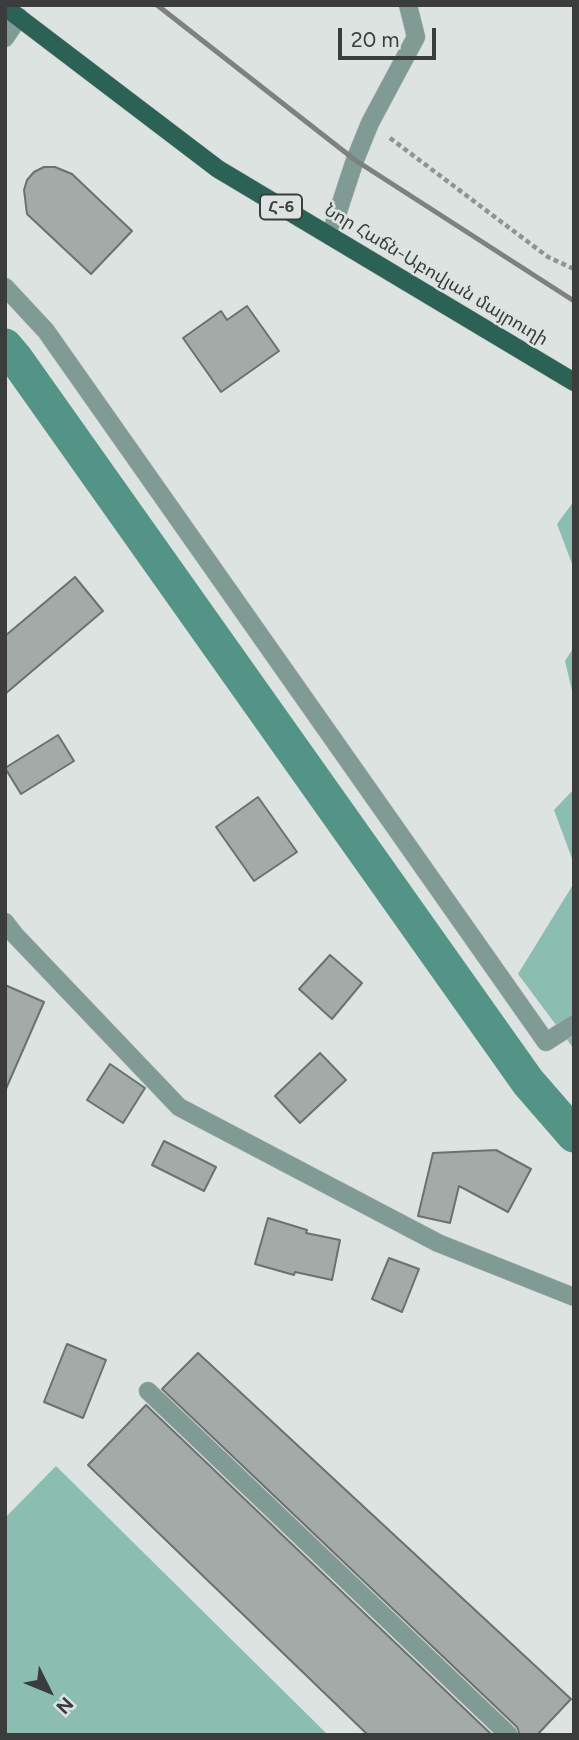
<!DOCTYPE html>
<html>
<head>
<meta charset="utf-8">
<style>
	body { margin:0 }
	#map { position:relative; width:579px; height:1740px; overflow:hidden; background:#dce3e1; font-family:Figtree,sans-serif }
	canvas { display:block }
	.frame { position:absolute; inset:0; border:7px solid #3a3d3c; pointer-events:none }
	.north { position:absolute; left:14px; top:1656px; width:70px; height:70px; -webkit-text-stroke:5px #dce3e1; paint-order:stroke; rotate:133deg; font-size:19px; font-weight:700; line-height:28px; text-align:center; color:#3a3d3c }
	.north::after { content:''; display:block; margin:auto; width:24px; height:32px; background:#3a3d3c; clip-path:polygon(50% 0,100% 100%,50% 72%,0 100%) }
	.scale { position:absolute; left:338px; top:28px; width:98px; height:32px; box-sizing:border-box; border:4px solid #3a3d3c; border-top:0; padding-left:9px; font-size:21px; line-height:24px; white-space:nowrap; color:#3a3d3c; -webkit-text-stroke:5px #dce3e1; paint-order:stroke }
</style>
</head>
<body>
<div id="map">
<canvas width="579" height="1740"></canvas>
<div class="frame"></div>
<div class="north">N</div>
<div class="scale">20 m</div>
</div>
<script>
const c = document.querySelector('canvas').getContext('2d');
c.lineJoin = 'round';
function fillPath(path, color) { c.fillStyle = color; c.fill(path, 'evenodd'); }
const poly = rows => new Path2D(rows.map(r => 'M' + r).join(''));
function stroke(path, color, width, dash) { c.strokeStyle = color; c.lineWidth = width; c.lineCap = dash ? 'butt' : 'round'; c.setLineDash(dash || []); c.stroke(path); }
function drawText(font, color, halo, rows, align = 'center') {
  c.font = font + ' Figtree,"Noto Sans Armenian",sans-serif'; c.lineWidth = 5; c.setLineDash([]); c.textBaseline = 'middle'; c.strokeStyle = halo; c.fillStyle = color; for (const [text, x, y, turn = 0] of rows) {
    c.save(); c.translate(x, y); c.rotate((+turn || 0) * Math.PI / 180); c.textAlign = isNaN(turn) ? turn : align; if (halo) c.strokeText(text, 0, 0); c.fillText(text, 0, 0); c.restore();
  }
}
const green = poly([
	[574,501,574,569,557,524],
	[574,647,574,699,565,661],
	[574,789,574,864,554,810],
	[574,883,574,1049,518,974],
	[56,1466,328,1735,5,1735,5,1518]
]);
const canal = poly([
	[5,346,16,359,528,1082,574,1135]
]);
const building = poly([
	[44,167,55,167,72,174,132,231,91,274,27,214,24,190,27,180,34,172,44,167],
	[247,306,279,351,221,392,183,338,221,311,227,320,247,306],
	[75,577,103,611,5,694,5,636,75,577],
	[58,735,74,761,21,794,5,768,58,735],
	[258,797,297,852,254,881,216,827,258,797],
	[330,955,362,983,332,1019,299,989,330,955],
	[5,985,44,1002,5,1091,5,985],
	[320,1053,346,1080,300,1123,275,1096,320,1053],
	[110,1064,145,1088,123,1123,87,1100,110,1064],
	[164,1141,216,1167,204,1191,152,1165,164,1141],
	[496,1150,531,1169,508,1212,459,1186,450,1223,418,1216,433,1153,496,1150],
	[268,1218,307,1230,306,1233,340,1240,332,1280,295,1272,294,1275,255,1264,268,1218],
	[389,1258,419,1269,402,1312,372,1299,389,1258],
	[67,1344,106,1360,83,1418,44,1402,67,1344],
	[198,1353,571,1699,537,1735,520,1735,517,1727,162,1389,198,1353],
	[146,1405,492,1735,368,1735,88,1465,146,1405]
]);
const path = poly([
	[390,138,548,257,574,269]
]);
const minor = poly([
	[5,38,19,17],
	[330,236,355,160,370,123,416,37,408,5],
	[5,287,46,331,546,1042,574,1024],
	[5,922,15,935,179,1107,438,1243,574,1297],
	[148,1391,509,1735]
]);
const major = poly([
	[5,7,218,169,574,382]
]);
const rail = poly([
	[157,5,355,160,574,301]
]);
const shields = [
	[281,207,42]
];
const shieldNames = [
	["Հ-6",281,207]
];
const streetNames = [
	["Նոր Հաճն-Աբովյան մայրուղի",436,275,31]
];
fillPath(green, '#8bbdb1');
stroke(canal, '#539486', 35);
fillPath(building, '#a3aaa8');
stroke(building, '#6a716f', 2);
stroke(minor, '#b8bebd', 19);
stroke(major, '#b8bebd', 19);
stroke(path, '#8f9493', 4.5, [5, 3.5]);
stroke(minor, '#809b94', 18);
stroke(major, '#2c6156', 18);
stroke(rail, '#7d8180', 5);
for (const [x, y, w] of shields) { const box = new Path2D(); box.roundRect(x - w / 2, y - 12.5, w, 25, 5); c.fillStyle = '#dce3e1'; c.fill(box); stroke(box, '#3a3d3c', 2); }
drawText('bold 16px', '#3a3d3c', null, shieldNames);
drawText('18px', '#3a3d3c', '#dce3e1', streetNames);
</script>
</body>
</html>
